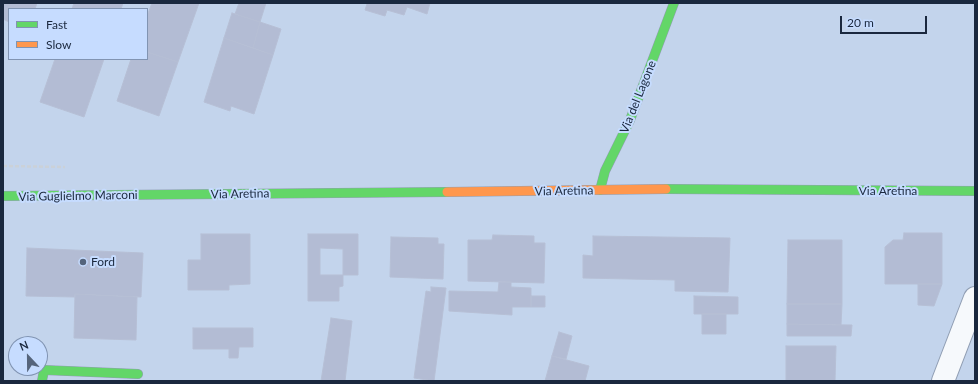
<!DOCTYPE html>
<html>
<head>
<meta charset="utf-8">
<style>
	body { margin:0 }
	#map { position:relative; width:978px; height:384px; overflow:hidden; background:#c3d4ec; font-family:Lato,sans-serif }
	canvas { display:block }
	.frame { position:absolute; inset:0; border:4px solid #1a283e; pointer-events:none }
	.legend { position:absolute; left:8px; top:8px; width:140px; height:52px; box-sizing:border-box; background:#c6dcff; border:1px solid #8194b2; margin:0; padding:5px 7px; list-style:none; font-size:12px; color:#1a283e }
	.legend li { display:flex; align-items:center; gap:8px; height:20px }
	.legend b { width:20px; border:1px solid #8194b2 }
	.north { position:absolute; left:8px; top:336px; width:40px; height:40px; box-sizing:border-box; background:#c6dcff; border:1px solid #8194b2; border-radius:50%; rotate:338deg; font-size:11px; font-weight:700; line-height:16px; text-align:center; color:#1a283e }
	.north::after { content:''; display:block; margin:auto; width:14px; height:18px; background:#55647b; clip-path:polygon(50% 0,100% 100%,50% 72%,0 100%) }
	.scale { position:absolute; left:840px; top:16px; width:87px; height:18px; box-sizing:border-box; border:2px solid #1a283e; border-top:0; padding-left:5px; font-size:12px; line-height:14px; white-space:nowrap; color:#1a283e; -webkit-text-stroke:3px #c6dcff; paint-order:stroke }
</style>
</head>
<body>
<div id="map">
<canvas width="978" height="384"></canvas>
<div class="frame"></div>
<ul class="legend">
<li><b style="height:5px;background:#63d668"></b>Fast</li>
<li><b style="height:5px;background:#ff974d"></b>Slow</li>
</ul>
<div class="north">N</div>
<div class="scale">20 m</div>
</div>
<script>
const c = document.querySelector('canvas').getContext('2d');
c.lineJoin = 'round';
function fillPath(path, color) { c.fillStyle = color; c.fill(path, 'evenodd'); }
const poly = rows => new Path2D(rows.map(r => 'M' + r).join(''));
function stroke(path, color, width, dash) { c.strokeStyle = color; c.lineWidth = width; c.lineCap = dash ? 'butt' : 'round'; c.setLineDash(dash || []); c.stroke(path); }
function drawText(font, color, halo, rows, align = 'center') {
  c.font = font + ' Lato,sans-serif'; c.lineWidth = 4; c.setLineDash([]); c.textBaseline = 'middle'; c.strokeStyle = halo; c.fillStyle = color; for (const [text, x, y, turn = 0] of rows) {
    c.save(); c.translate(x, y); c.rotate((+turn || 0) * Math.PI / 180); c.textAlign = isNaN(turn) ? turn : align; if (halo) c.strokeText(text, 0, 0); c.fillText(text, 0, 0); c.restore();
  }
}
const building = poly([
	[3,3,37,3,35,9,9,9,9,22,3,19,3,3],
	[74,3,123,3,121,9,72,9,74,3],
	[152,3,199,3,178,62,147,52,147,16,152,3],
	[239,3,266,3,260,22,235,14,239,3],
	[365,3,430,3,427,14,407,7,404,15,387,10,385,16,365,10,367,4,365,3],
	[232,13,260,22,253,48,224,38,232,13],
	[260,22,281,29,273,55,253,48,260,22],
	[224,38,273,55,254,114,231,106,230,111,204,102,224,38],
	[147,52,178,62,159,116,117,101,131,59,147,59,147,52],
	[55,59,104,59,84,117,40,102,55,59],
	[904,233,942,233,942,284,885,284,885,247,893,240,903,240,904,233],
	[201,234,250,234,250,284,229,285,229,290,188,290,188,260,201,260,201,234],
	[308,234,358,234,358,275,343,275,343,286,339,287,339,301,308,301,308,234],
	[320,248,343,249,343,275,320,275,320,248],
	[493,235,534,236,534,243,545,243,544,283,468,281,468,240,492,240,493,235],
	[593,236,730,238,728,292,675,291,675,280,583,278,583,255,593,256,593,236],
	[391,237,438,238,438,244,444,244,443,279,390,277,391,237],
	[788,240,842,240,842,304,787,304,788,240],
	[27,248,143,253,141,297,75,294,75,297,26,296,27,248],
	[499,282,511,282,511,287,531,288,531,307,512,307,512,315,449,311,449,291,498,292,499,282],
	[918,284,942,284,934,306,918,305,918,284],
	[431,287,446,288,434,381,414,378,426,291,431,292,431,287],
	[75,294,137,297,136,340,74,338,75,294],
	[531,296,545,296,545,307,531,307,531,296],
	[694,296,738,297,738,314,694,314,694,296],
	[787,304,842,304,841,325,787,324,787,304],
	[702,314,726,314,726,334,702,334,702,314],
	[331,318,352,321,345,381,321,381,331,318],
	[787,324,852,325,851,336,787,336,787,324],
	[193,328,253,328,253,347,239,347,238,358,229,358,229,349,193,349,193,328],
	[559,332,572,336,566,359,552,356,559,332],
	[786,346,836,346,835,381,786,381,786,346],
	[552,356,589,366,585,381,545,381,552,356]
]);
const path = poly([
	[3,166,65,167]
]);
const street = poly([
	[943,381,975,298]
]);
const fast = poly([
	[666,189,975,191],
	[600,190,605,171,630,120,674,3],
	[3,196,447,192],
	[42,381,44,370,138,374]
]);
const slow = poly([
	[447,192,666,189]
]);
const markers = [
	[83,262,4,"#55647b"]
];
const streetNames = [
	["Via del Lagone",638,97,-68],
	["Via Aretina",564,191,-1],
	["Via Aretina",888,191],
	["Via Aretina",240,194,-1],
	["Via Guglielmo Marconi",78,196,-1]
];
const poiNames = [
	["Ford",91,262]
];
fillPath(building, '#b3bcd4');
stroke(building, '#b6bfd5', 1);
stroke(street, '#909eb3', 24);
stroke(fast, '#909eb3', 10);
stroke(slow, '#909eb3', 10);
stroke(path, '#cbd1d8', 2.5, [4, 2]);
stroke(street, '#f6f9fc', 22);
stroke(fast, '#63d668', 9);
stroke(slow, '#ff974d', 9);
for (const [x, y, r, color] of markers) { const dot = new Path2D(); dot.arc(x, y, r, 0, 2 * Math.PI); c.fillStyle = color; c.fill(dot); stroke(dot, '#c6dcff', 1.5); }
drawText('12px', '#1a283e', '#c6dcff', streetNames);
drawText('12px', '#1a283e', '#c6dcff', poiNames, 'left');
</script>
</body>
</html>
